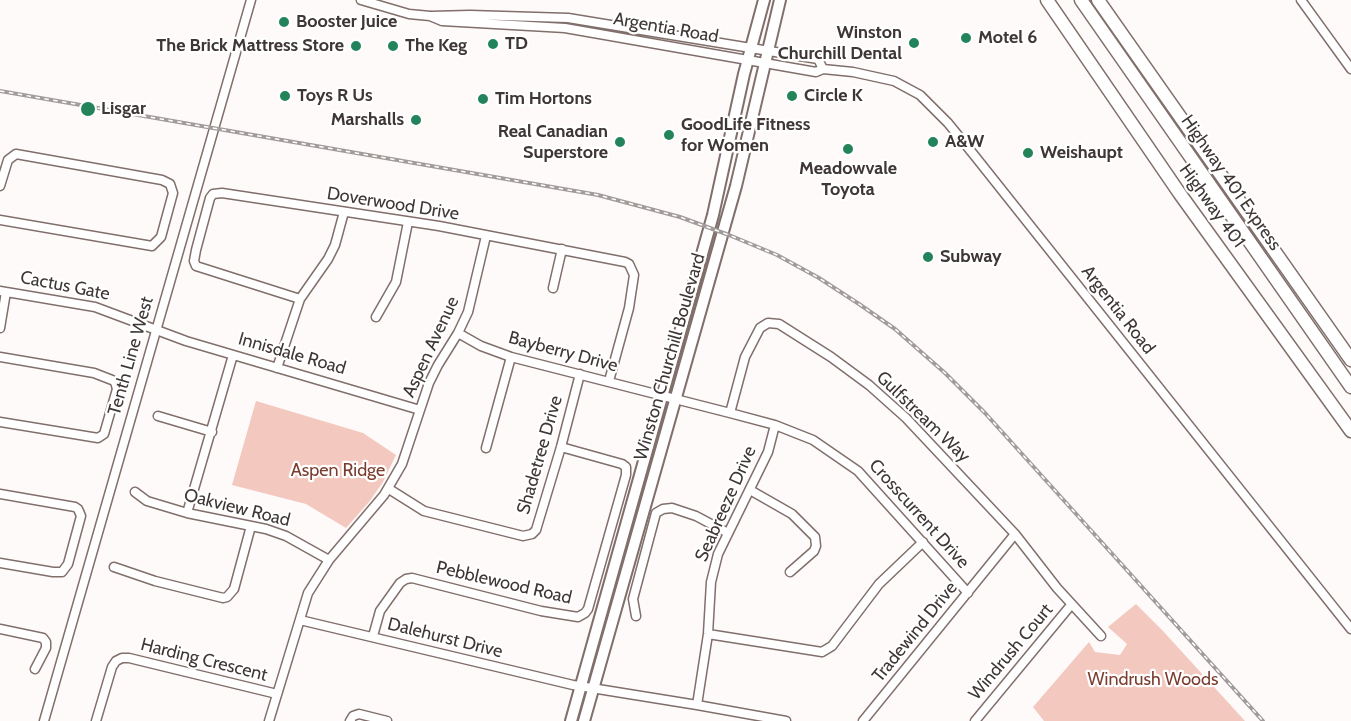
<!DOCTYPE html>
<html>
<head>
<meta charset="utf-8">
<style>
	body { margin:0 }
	canvas { display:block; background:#fefaf9 }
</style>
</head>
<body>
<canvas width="1351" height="721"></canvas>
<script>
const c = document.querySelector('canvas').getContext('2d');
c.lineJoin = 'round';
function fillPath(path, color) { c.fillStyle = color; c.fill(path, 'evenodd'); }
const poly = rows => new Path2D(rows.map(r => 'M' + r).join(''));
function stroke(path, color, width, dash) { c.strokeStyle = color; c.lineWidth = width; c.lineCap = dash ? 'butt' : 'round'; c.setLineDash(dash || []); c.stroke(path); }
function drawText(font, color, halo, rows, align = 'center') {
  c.font = font + ' Cabin,sans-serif'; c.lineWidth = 4.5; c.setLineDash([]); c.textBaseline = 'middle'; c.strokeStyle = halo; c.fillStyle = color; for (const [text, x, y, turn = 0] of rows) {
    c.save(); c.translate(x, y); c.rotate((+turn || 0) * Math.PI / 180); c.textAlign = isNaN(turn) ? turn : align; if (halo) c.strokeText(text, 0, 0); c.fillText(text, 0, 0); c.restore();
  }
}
const green = poly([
	[256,401,363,433,396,455,383,482,369,502,346,528,306,504,232,485],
	[1136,604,1163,631,1245,721,1044,721,1033,707,1089,642,1095,652,1120,655,1127,644,1108,627]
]);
const minor = poly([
	[361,0,409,14,430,16,442,21,565,28,816,72,823,69,853,72,894,81,920,95,948,123,974,155,1351,629],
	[1301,0,1351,69],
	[431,16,470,15,568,18,818,59,823,69],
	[0,186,8,160,16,154,162,180,170,184,173,193,161,237,152,246,0,220],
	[553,288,562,249],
	[0,291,95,307,186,341,420,410],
	[300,299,196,266,194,261,196,250,210,198,213,194,222,193,439,226,625,262,629,264,634,275,629,308,609,381],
	[376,317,396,282,408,222],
	[0,328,6,292],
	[458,333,481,346,511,357,730,413,775,425,813,440,858,471,968,593],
	[0,357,94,373,112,380,115,382,117,389,104,434,98,438,0,422],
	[277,368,300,299,328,259,335,245,344,212],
	[730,413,745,357,760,328,768,323,779,324,831,357,869,385,906,418,1015,534,1057,588,1101,636],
	[158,416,212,432],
	[486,448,511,357],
	[389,489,424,511,523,536,532,534,536,530,561,447,580,374],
	[750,490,792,514,815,537,816,546,814,551,790,572],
	[135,492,147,501,187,513,266,529,286,536,329,560],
	[0,494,75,507,78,509,81,516,68,564,62,572,53,572,0,563],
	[187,513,233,355],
	[114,567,155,581,223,598,227,597,234,589,251,526],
	[636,616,633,599,656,513,663,509,672,508,696,516,728,533],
	[300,620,573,685,697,705,786,721],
	[0,629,43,638,46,642,46,648,35,669],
	[708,634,822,652,832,646,879,584,923,542],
	[373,636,380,611,400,583,406,579,412,578,541,611,578,617,585,613,588,609,626,475,626,467,622,464,561,447],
	[697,705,708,634,711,582,718,554,768,452,775,425],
	[44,721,251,0],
	[96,721,112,667,116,661,122,658,129,658,277,694],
	[269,721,308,593,329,560,384,495,402,464,429,383,438,365,458,333,468,312,486,236],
	[350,721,353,716,359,714,387,721],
	[863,721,1015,534],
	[975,721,1071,605]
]);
const major = poly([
	[571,721,713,215,744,74,764,0],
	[584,721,736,186,780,0]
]);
const highway = poly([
	[1047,0,1180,194,1351,431],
	[1081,0,1351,387],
	[1098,0,1351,360]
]);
const rail = poly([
	[0,91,598,195,680,217,729,235,777,255,819,278,859,304,895,329,945,373,985,413,1263,721]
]);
const markers = [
	[284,22,6,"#23845c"],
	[966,38,6,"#23845c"],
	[914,43,6,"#23845c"],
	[493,44,6,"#23845c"],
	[356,46,6,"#23845c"],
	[393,46,6,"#23845c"],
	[285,96,6,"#23845c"],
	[792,96,6,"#23845c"],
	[483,99,6,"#23845c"],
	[88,109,8,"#23845c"],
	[416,120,6,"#23845c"],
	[669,135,6,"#23845c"],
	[620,142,6,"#23845c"],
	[933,142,6,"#23845c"],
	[848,149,6,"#23845c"],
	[1028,153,6,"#23845c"],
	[928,257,6,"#23845c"]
];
const poiNames = [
	["Booster Juice",296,22],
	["Winston",902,33,"right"],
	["Churchill Dental",902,54,"right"],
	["Motel 6",978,38],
	["TD",505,44],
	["The Brick Mattress Store",344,46,"right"],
	["The Keg",405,46],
	["Toys R Us",297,96],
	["Circle K",804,96],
	["Tim Hortons",495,99],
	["Lisgar",101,109],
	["Marshalls",404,120,"right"],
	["GoodLife Fitness",681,125],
	["for Women",681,146],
	["Real Canadian",608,132,"right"],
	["Superstore",608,153,"right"],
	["A&W",945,142],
	["Weishaupt",1040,153],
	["Meadowvale",848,169,"center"],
	["Toyota",848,190,"center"],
	["Subway",940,257]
];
const streetNames = [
	["Argentia Road",666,28,10],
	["Highway 401 Express",1231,183,55],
	["Doverwood Drive",393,204,9],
	["Highway 401",1212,206,54],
	["Cactus Gate",65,286,11],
	["Argentia Road",1118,310,52],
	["Aspen Avenue",431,347,-65],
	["Bayberry Drive",563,352,15],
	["Innisdale Road",292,354,16],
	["Tenth Line West",131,356,-74],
	["Winston Churchill Boulevard",670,357,-74],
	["Gulfstream Way",923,417,44],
	["Shadetree Drive",540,455,-74],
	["Seabreeze Drive",726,504,-66],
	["Oakview Road",237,508,14],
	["Crosscurrent Drive",919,514,48],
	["Pebblewood Road",504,583,13],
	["Tradewind Drive",915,632,-51],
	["Dalehurst Drive",445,638,14],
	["Windrush Court",1011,652,-50],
	["Harding Crescent",204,660,14]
];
const parkNames = [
	["Aspen Ridge",338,471],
	["Windrush Woods",1153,680]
];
fillPath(green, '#f3c8be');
stroke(minor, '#806f6b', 11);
stroke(major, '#806f6b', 14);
stroke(highway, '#806f6b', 15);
stroke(minor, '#fff', 8);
stroke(major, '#fff', 10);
stroke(highway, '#fff', 12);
stroke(rail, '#a19b9a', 4);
stroke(rail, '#fff', 1.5, [4.5]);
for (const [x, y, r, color] of markers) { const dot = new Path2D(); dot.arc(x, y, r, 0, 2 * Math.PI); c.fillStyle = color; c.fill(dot); stroke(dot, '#fff', 2); }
drawText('bold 18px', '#3f3736', '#fff', poiNames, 'left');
drawText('18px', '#3f3736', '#fff', streetNames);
drawText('18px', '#7b3c2e', '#fff', parkNames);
</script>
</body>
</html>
